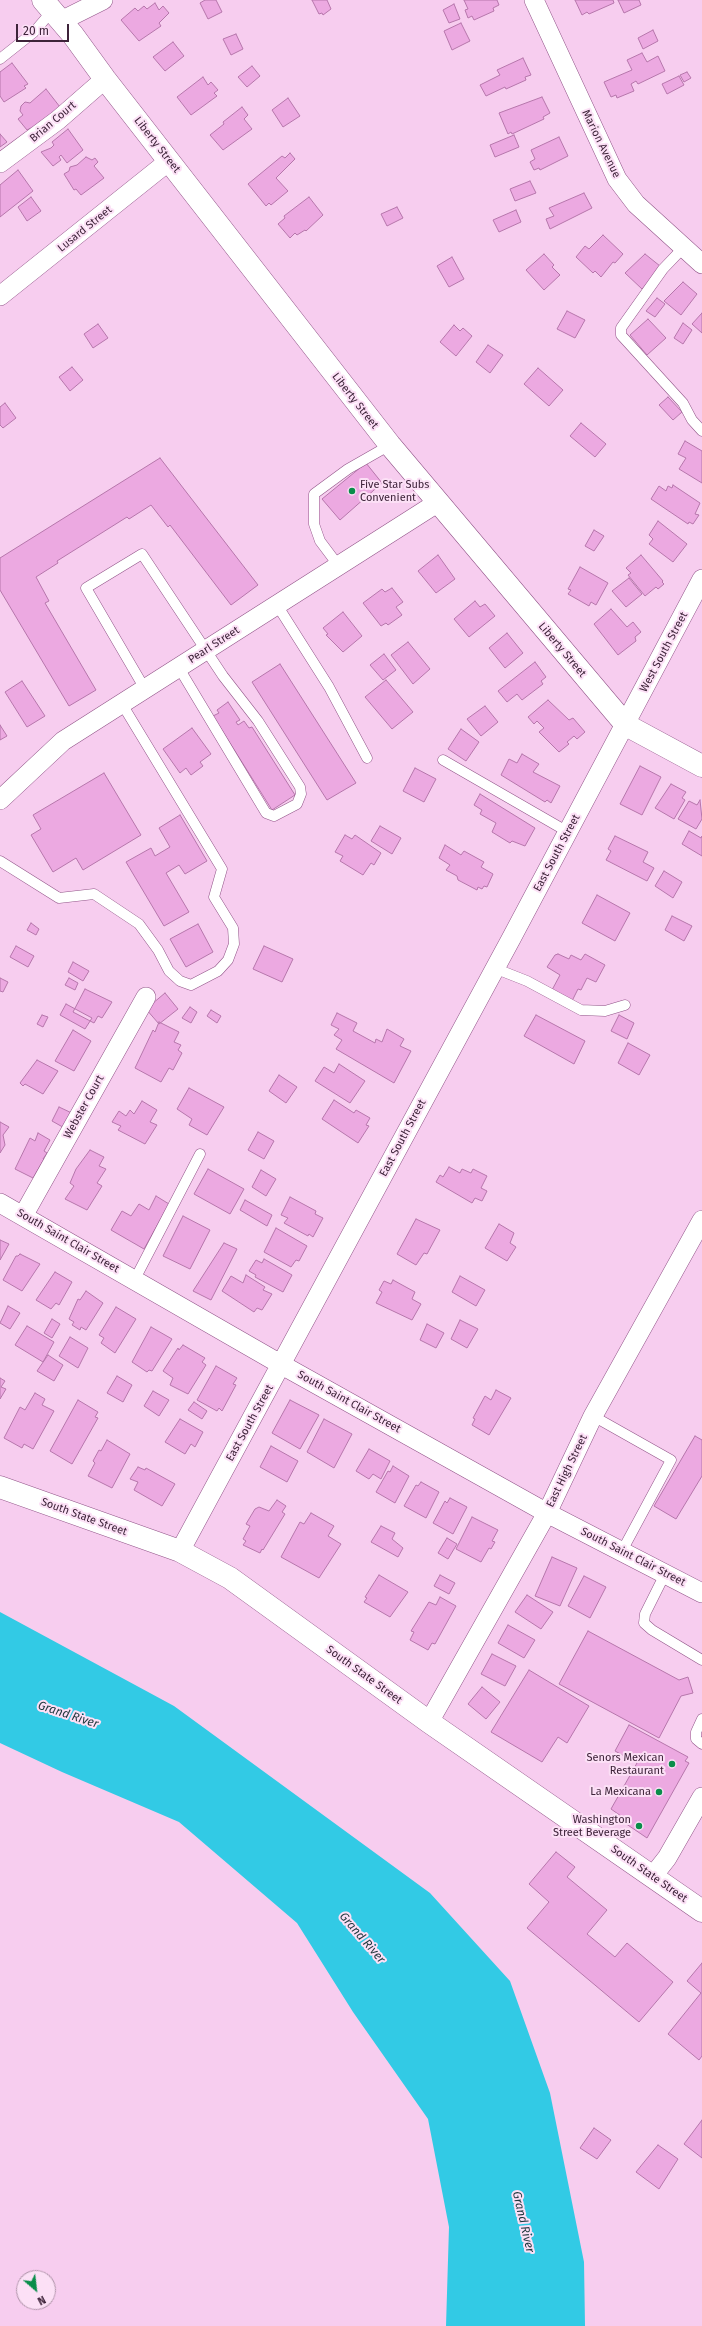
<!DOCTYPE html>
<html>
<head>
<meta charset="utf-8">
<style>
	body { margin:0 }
	#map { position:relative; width:702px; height:2326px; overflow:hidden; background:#f7cdef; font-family:"Fira Sans",sans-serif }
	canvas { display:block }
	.north { position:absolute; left:16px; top:2270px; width:40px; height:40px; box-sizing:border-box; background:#fce0f6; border:1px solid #b094aa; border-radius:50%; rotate:152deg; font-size:11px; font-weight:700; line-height:16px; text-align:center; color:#3d2339 }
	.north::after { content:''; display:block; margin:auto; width:14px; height:18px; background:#098d4a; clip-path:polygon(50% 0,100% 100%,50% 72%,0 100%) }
	.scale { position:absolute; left:16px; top:24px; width:53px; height:18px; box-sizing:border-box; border:2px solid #3d2339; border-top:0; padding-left:5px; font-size:12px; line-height:14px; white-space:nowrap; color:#3d2339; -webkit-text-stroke:3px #fce0f6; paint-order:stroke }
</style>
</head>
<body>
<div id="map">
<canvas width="702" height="2326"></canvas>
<div class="north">N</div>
<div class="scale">20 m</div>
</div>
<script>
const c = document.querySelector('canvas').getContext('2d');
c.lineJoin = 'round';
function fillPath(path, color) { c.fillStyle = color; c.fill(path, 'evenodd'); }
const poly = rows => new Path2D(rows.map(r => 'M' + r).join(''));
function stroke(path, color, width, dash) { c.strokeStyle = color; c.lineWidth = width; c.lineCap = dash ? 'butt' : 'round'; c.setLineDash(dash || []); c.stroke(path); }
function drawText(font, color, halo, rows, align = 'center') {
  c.font = font + ' "Fira Sans",sans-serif'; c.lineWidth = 4; c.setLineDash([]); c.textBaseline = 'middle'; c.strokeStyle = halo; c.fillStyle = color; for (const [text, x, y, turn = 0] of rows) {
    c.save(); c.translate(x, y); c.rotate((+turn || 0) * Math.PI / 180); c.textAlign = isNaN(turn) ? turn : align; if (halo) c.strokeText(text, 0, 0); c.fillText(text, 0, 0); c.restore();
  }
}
const water = poly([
	[0,1612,174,1706,430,1893,510,1981,550,2093,584,2262,585,2326,446,2326,449,2227,428,2119,353,2012,297,1923,179,1822,62,1772,0,1743]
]);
const building = poly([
	[205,0,216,0,222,12,208,19,200,3,205,0],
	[312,0,327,0,331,9,323,15,322,13,319,14,312,0],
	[464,0,497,0,499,5,493,8,494,11,474,20,472,16,468,18,465,10,468,9,464,0],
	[575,0,613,0,614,3,589,14,587,12,582,15,575,0],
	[618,0,639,0,641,5,624,13,618,0],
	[155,3,159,10,163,6,169,13,159,23,161,26,139,41,121,20,135,8,138,11,144,6,147,9,155,3],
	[454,4,460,19,449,23,443,10,454,4],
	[461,23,470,41,452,50,444,31,461,23],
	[653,30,658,41,643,49,638,38,653,30],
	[236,34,243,49,231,55,223,39,236,34],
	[173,42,184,56,165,71,153,57,173,42],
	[642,53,647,62,658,56,665,71,638,84,636,81,631,84,634,91,617,98,616,95,611,97,604,82,632,70,627,60,642,53],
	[523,58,531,75,525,77,526,80,506,89,505,87,486,96,480,85,500,75,497,70,523,58],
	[12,63,28,84,24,86,26,88,4,102,0,96,0,72,12,63],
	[252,66,260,76,247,87,238,77,252,66],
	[687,72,691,78,684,82,680,75,687,72],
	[679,76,684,85,667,94,662,84,679,76],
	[203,77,208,85,211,82,218,90,214,93,217,96,191,115,177,97,203,77],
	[46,89,60,107,33,130,31,128,27,130,18,119,23,115,20,111,21,106,25,102,30,103,46,89],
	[542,97,550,113,543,117,544,119,512,134,511,132,508,134,499,113,542,97],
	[288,98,300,116,283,127,272,110,288,98],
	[242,107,248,115,244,119,252,129,223,150,210,135,224,124,223,122,242,107],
	[68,129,83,150,67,163,61,155,59,157,61,160,53,166,41,152,51,148,54,145,52,142,68,129],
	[0,134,7,142,0,147,0,134],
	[514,135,519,147,495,157,490,145,514,135],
	[559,137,568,156,540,170,539,168,534,170,530,162,535,159,531,150,559,137],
	[290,153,295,159,276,178,288,191,271,205,269,203,266,206,248,184,282,156,285,158,290,153],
	[86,157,92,160,95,158,98,162,94,166,104,178,81,195,76,189,74,190,64,174,69,171,70,167,77,165,86,157],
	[18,170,33,191,0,217,0,185,18,170],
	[530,181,536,193,515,201,510,189,530,181],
	[584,193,592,208,550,229,546,219,554,216,549,208,584,193],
	[31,197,41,211,27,221,18,207,31,197],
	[309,197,323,215,306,231,305,230,297,235,295,233,290,238,278,224,285,218,284,216,309,197],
	[397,207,403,218,387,226,381,214,397,207],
	[516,210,521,222,499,232,493,220,516,210],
	[603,235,623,254,615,263,613,262,601,277,595,271,593,273,576,257,585,246,589,249,603,235],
	[544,254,554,265,552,267,560,275,544,290,526,270,544,254],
	[645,254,660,266,655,272,656,274,642,289,625,273,645,254],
	[452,257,464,279,449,287,437,266,452,257],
	[683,282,697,294,681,315,664,301,683,282],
	[657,298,665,304,655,317,646,311,657,298],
	[567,311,585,320,575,338,557,329,567,311],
	[702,313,702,333,692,324,702,313],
	[648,319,666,338,647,355,630,335,648,319],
	[683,323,692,330,683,344,674,338,683,323],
	[98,324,108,338,93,348,84,334,98,324],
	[454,325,460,331,463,328,472,336,456,356,440,342,454,325],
	[488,345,503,355,490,373,476,362,488,345],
	[72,367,83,380,70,391,59,377,72,367],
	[538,368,563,390,549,406,524,384,538,368],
	[668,397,682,412,673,420,659,405,668,397],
	[5,403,16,418,3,428,0,425,0,407,5,403],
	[581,423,606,444,595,457,570,436,581,423],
	[685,441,702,451,702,483,679,469,686,458,678,454,685,441],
	[160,458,258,585,231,605,170,525,168,527,151,505,129,519,127,517,57,561,58,563,36,577,49,601,45,603,96,690,69,706,0,590,0,558,160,458],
	[366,463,382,483,340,520,322,499,366,463],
	[673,485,700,503,695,514,699,515,693,524,689,522,688,524,651,499,659,486,666,491,668,486,672,488,673,485],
	[658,521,687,544,673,562,649,544,653,539,649,535,658,521],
	[594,530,604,536,594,551,585,546,594,530],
	[438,555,455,579,436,593,418,571,438,555],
	[641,555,663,581,662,582,664,584,658,589,656,587,645,596,628,575,631,573,626,568,641,555],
	[580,567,608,583,596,605,591,602,589,606,568,594,571,590,568,589,580,567],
	[629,578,642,594,626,607,612,591,629,578],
	[392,588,403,602,396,607,402,615,388,625,386,623,381,626,363,603,382,589,385,592,392,588],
	[475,601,480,607,485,604,495,616,469,637,454,619,475,601],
	[611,609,627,627,633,622,641,632,635,637,636,641,618,655,594,624,611,609],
	[343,612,362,636,343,652,326,635,328,634,323,628,343,612],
	[507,633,523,653,505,668,489,648,507,633],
	[408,642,430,669,413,684,391,655,408,642],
	[384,654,396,670,383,680,370,665,384,654],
	[535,662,546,677,541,681,543,684,522,700,517,694,507,702,498,691,535,662],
	[280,664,356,783,327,800,252,682,280,664],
	[386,680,413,712,392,729,365,697,386,680],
	[22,681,45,716,27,727,5,692,22,681],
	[548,700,569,720,573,718,585,732,577,739,574,736,567,742,569,744,559,752,539,732,544,728,537,721,534,724,528,717,548,700],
	[228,702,240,720,236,722,238,725,244,721,249,728,252,727,295,795,272,810,213,716,219,713,217,710,228,702],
	[485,706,498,722,481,736,467,719,485,706],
	[0,725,7,736,0,740,0,725],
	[192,728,211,754,200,762,203,766,191,775,186,768,180,773,163,749,192,728],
	[461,729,479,742,466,761,448,749,461,729],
	[522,754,539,764,533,772,560,786,551,803,547,800,545,802,501,775,509,759,517,763,522,754],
	[640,766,661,777,642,815,620,804,640,766],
	[415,768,436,779,424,802,403,791,415,768],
	[104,773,141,835,83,870,76,858,53,872,31,835,41,829,33,815,104,773],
	[671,784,686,792,682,798,685,800,674,819,655,808,671,784],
	[480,794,535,828,525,846,512,841,510,843,492,832,496,823,480,814,482,810,474,805,480,794],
	[700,800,702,819,696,829,678,819,689,801,697,805,700,800],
	[180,815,207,861,185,874,179,865,166,873,189,912,164,926,126,862,151,848,155,856,170,847,159,828,180,815],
	[380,826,401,838,392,854,371,841,380,826],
	[689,831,701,838,702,836,702,856,682,844,689,831],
	[345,835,352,839,355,835,381,853,374,865,371,863,363,875,340,861,343,856,335,852,345,835],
	[615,836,648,852,643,862,654,868,647,881,606,860,611,851,608,849,615,836],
	[445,845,461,855,464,851,484,862,481,867,493,874,487,887,484,886,482,889,478,887,477,890,458,880,457,876,446,870,450,865,439,858,445,845],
	[664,871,682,882,673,898,655,886,664,871],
	[597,895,630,913,615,941,582,923,597,895],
	[672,916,692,926,684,941,665,930,672,916],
	[31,923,39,929,36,935,27,930,31,923],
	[198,924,213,952,186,967,170,939,198,924],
	[16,946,34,956,28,967,10,957,16,946],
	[264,946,293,959,282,982,253,969,264,946],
	[558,954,569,959,571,955,581,960,585,954,605,965,596,982,587,978,581,990,578,989,572,1001,552,990,560,975,547,967,555,955,558,954],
	[73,962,89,971,83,981,68,972,73,962],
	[0,978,8,982,3,992,0,991,0,978],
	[69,978,78,983,75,990,65,985,69,978],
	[85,989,112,1002,102,1018,98,1016,94,1023,73,1012,85,989],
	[165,993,178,1009,159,1024,146,1009,165,993],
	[66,1004,92,1018,85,1029,60,1015,66,1004],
	[190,1007,197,1012,191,1023,182,1018,190,1007],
	[211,1010,221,1016,217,1023,207,1016,211,1010],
	[337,1013,357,1023,353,1031,375,1043,376,1039,382,1042,387,1029,404,1039,400,1046,411,1051,394,1083,336,1049,342,1040,334,1035,339,1029,331,1025,337,1013],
	[42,1015,48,1017,43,1027,37,1024,42,1015],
	[536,1015,585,1041,574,1064,524,1036,536,1015],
	[619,1015,634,1023,627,1039,611,1031,619,1015],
	[159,1022,179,1032,174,1042,181,1045,178,1050,182,1053,173,1070,169,1068,161,1082,135,1068,153,1030,155,1032,159,1022],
	[73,1030,91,1041,74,1071,55,1061,73,1030],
	[628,1043,650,1055,639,1075,618,1063,628,1043],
	[37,1060,58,1071,43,1094,25,1084,23,1086,20,1083,37,1060],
	[339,1064,365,1081,350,1103,315,1081,324,1067,334,1073,339,1064],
	[279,1075,297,1087,286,1103,269,1091,279,1075],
	[189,1088,224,1107,207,1135,189,1125,192,1119,177,1109,189,1088],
	[334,1100,354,1113,356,1110,370,1118,366,1125,369,1126,358,1143,322,1119,334,1100],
	[142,1101,157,1110,150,1122,157,1125,145,1144,118,1130,121,1126,112,1122,119,1111,126,1116,130,1110,134,1114,142,1101],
	[59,1107,76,1115,68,1130,52,1121,59,1107],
	[0,1122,9,1127,3,1135,5,1145,0,1153,0,1122],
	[258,1132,274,1141,264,1159,248,1150,258,1132],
	[38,1133,50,1140,44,1151,47,1153,43,1159,44,1159,33,1178,15,1169,30,1138,35,1141,38,1133],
	[90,1150,104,1157,99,1166,106,1169,97,1183,102,1186,87,1210,65,1199,74,1186,70,1183,76,1169,90,1150],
	[449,1167,460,1173,462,1169,471,1173,473,1169,487,1176,481,1188,487,1191,482,1201,475,1198,472,1203,436,1182,440,1175,443,1177,449,1167],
	[208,1169,244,1189,230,1214,194,1194,208,1169],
	[261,1170,276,1179,266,1196,252,1187,261,1170],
	[156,1196,169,1204,144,1249,111,1230,122,1211,131,1216,139,1204,149,1210,156,1196],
	[290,1197,316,1211,315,1214,323,1218,313,1237,309,1234,308,1236,284,1223,288,1218,281,1215,290,1197],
	[245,1200,272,1215,267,1226,240,1210,245,1200],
	[183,1216,210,1230,190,1269,163,1256,183,1216],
	[416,1219,440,1230,427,1254,424,1253,416,1265,397,1254,416,1219],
	[499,1224,514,1233,510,1243,516,1247,507,1261,485,1248,499,1224],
	[276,1228,307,1246,299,1261,296,1260,291,1267,264,1252,276,1228],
	[0,1240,9,1244,0,1260,0,1240],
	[224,1243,237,1249,211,1300,193,1291,224,1243],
	[20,1254,40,1264,22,1291,3,1280,16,1256,18,1256,20,1254],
	[264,1259,292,1275,283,1292,255,1277,256,1275,249,1271,256,1260,262,1263,264,1259],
	[55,1272,72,1282,59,1305,56,1303,51,1309,36,1300,55,1272],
	[246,1275,265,1287,263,1290,272,1294,262,1310,257,1308,254,1312,222,1291,231,1276,243,1283,246,1275],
	[460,1276,485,1290,476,1306,452,1292,460,1276],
	[393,1280,415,1292,412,1299,421,1304,412,1320,376,1303,382,1292,379,1290,384,1281,391,1284,393,1280],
	[86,1291,103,1303,86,1330,81,1327,80,1330,72,1325,74,1322,69,1319,78,1299,80,1300,86,1291],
	[8,1306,20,1313,10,1329,0,1323,8,1306],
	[116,1307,136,1319,115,1353,101,1343,104,1338,99,1335,116,1307],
	[52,1319,60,1324,52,1338,44,1333,52,1319],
	[460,1320,478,1329,467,1348,451,1339,460,1320],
	[427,1324,444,1333,436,1348,420,1340,427,1324],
	[27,1326,54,1342,43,1362,15,1345,27,1326],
	[151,1327,172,1339,152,1371,149,1370,147,1372,132,1362,151,1327],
	[70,1337,88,1348,78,1368,59,1356,70,1337],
	[183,1345,205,1358,202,1362,206,1365,188,1394,170,1385,173,1378,163,1371,178,1348,179,1350,183,1345],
	[48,1355,63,1365,54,1381,37,1371,48,1355],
	[216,1366,237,1378,233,1384,236,1385,222,1411,219,1408,217,1411,197,1400,216,1366],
	[117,1376,132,1385,123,1402,107,1393,117,1376],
	[0,1378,5,1381,1,1387,6,1389,0,1399,0,1378],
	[496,1390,511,1398,489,1435,472,1425,475,1419,473,1418,485,1396,491,1400,496,1390],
	[153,1391,169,1400,159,1416,144,1406,153,1391],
	[35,1393,45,1399,42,1405,54,1411,33,1449,24,1444,22,1448,4,1438,20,1407,25,1410,35,1393],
	[78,1400,98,1412,95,1417,98,1418,72,1464,50,1451,78,1400],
	[290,1400,319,1415,300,1449,272,1433,290,1400],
	[194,1402,207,1411,202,1419,188,1410,194,1402],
	[180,1419,203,1432,195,1447,191,1444,185,1454,165,1442,180,1419],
	[324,1419,352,1434,334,1468,307,1452,324,1419],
	[695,1436,702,1440,702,1476,676,1519,654,1506,695,1436],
	[107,1440,130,1454,112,1488,88,1476,95,1463,93,1461,99,1450,101,1451,107,1440],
	[271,1446,298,1461,287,1482,260,1467,271,1446],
	[369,1449,390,1461,381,1479,373,1474,369,1479,356,1471,369,1449],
	[393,1466,409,1476,395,1503,376,1492,388,1471,390,1472,393,1466],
	[138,1467,145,1470,146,1468,175,1484,162,1506,134,1490,138,1482,130,1479,138,1467],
	[421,1482,439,1492,426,1518,404,1506,416,1485,418,1486,421,1482],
	[450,1498,467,1507,453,1534,433,1523,445,1501,447,1503,450,1498],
	[277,1500,286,1506,282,1512,285,1514,263,1550,262,1549,260,1553,243,1545,246,1541,243,1539,250,1526,246,1524,255,1509,259,1507,269,1511,277,1500],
	[311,1513,334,1526,328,1536,341,1544,319,1578,281,1557,300,1522,304,1524,311,1513],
	[472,1517,498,1530,492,1541,495,1542,491,1549,489,1548,481,1562,456,1549,472,1517],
	[381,1526,395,1533,392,1539,403,1548,398,1557,371,1542,381,1526],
	[447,1538,457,1544,448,1559,438,1553,447,1538],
	[552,1557,577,1568,560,1606,535,1596,552,1557],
	[379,1575,408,1592,390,1617,364,1602,367,1598,365,1597,379,1575],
	[440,1575,455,1583,449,1594,434,1586,440,1575],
	[584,1576,606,1587,590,1618,568,1606,584,1576],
	[527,1595,553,1612,541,1629,515,1612,527,1595],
	[440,1597,456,1606,435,1644,432,1643,428,1650,410,1640,414,1632,411,1631,429,1602,436,1605,440,1597],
	[508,1625,535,1640,524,1658,498,1643,508,1625],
	[588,1631,679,1680,688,1677,693,1693,681,1696,659,1738,559,1684,588,1631],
	[492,1654,516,1666,505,1686,481,1674,492,1654],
	[529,1670,589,1706,567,1743,558,1737,542,1762,491,1732,529,1670],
	[482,1687,500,1702,486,1719,468,1704,482,1687],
	[629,1725,688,1757,685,1761,689,1763,647,1838,619,1819,621,1816,611,1809,637,1763,615,1751,629,1725],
	[556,1852,575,1867,567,1877,607,1910,587,1934,615,1957,627,1943,673,1982,639,2022,527,1928,549,1902,529,1884,556,1852],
	[702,1963,702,2056,699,2060,668,2034,701,1993,687,1981,702,1963],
	[702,2120,702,2158,684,2144,702,2120],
	[594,2128,611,2140,597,2159,580,2148,594,2128],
	[658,2145,678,2159,659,2189,636,2172,658,2145]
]);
const lane = poly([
	[0,59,34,32,52,11],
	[684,247,663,269,621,328,621,335,683,403,692,420,702,431],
	[338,565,320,541,314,524,314,494,348,469,390,445],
	[277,605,329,687,367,758],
	[145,689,86,588,142,554,223,676,258,721,300,787,301,794,297,804,274,816,266,813,179,668],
	[443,760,568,832],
	[0,861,59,898,94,894,139,924,158,950,169,971,180,981,191,985,218,971,228,960,234,944,233,928,214,897,222,869,122,704],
	[494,968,527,981,581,1010,605,1011,625,1005],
	[135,1279,200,1154],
	[593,1416,671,1460,622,1551],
	[665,1574,645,1614,644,1623,652,1630,702,1660],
	[702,1719,696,1732,696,1739,702,1744]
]);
const street = poly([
	[534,0,617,179,636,204,702,264],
	[61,21,103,0],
	[0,163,58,120,105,79],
	[0,296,169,161],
	[0,800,63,741,437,503],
	[0,1203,282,1365,547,1513,702,1593],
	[23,1216,146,997],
	[180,1551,512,937,702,579],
	[429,1722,547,1513,593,1416,702,1220],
	[652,1877,667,1858,702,1797]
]);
const secondary = poly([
	[43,0,73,35,105,79,390,445,626,725,702,766],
	[0,1487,180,1551,230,1578,429,1722,702,1911]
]);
const markers = [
	[352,491,4,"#098d4a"],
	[672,1764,4,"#098d4a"],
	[659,1792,4,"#098d4a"],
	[639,1826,4,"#098d4a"]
];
const streetNames = [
	["Brian Court",53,122,-40],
	["Marion Avenue",601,144,64],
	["Liberty Street",157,145,52],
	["Lusard Street",85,229,-39],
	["Liberty Street",355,401,52],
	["Pearl Street",214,645,-33],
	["Liberty Street",562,650,50],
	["West South Street",664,652,-62],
	["East South Street",557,853,-62],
	["Webster Court",84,1107,-61],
	["East South Street",403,1138,-62],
	["South Saint Clair Street",68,1241,30],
	["South Saint Clair Street",349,1402,29],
	["East South Street",250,1423,-61],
	["East High Street",567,1471,-64],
	["South State Street",84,1517,20],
	["South Saint Clair Street",633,1557,27],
	["South State Street",364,1675,36],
	["South State Street",649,1874,35]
];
const poiNames = [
	["Five Star Subs",360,485,"left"],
	["Convenient",360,498,"left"],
	["Senors Mexican",664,1758],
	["Restaurant",664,1771],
	["La Mexicana",651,1792],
	["Washington",631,1820],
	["Street Beverage",631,1833]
];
const waterNames = [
	["Grand River",68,1715,18],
	["Grand River",362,1938,49],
	["Grand River",523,2222,77]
];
fillPath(water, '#32cae5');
fillPath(building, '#eca9e1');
stroke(building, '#b676ab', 1);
stroke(lane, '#915488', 11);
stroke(street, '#915488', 20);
stroke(secondary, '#915488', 23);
stroke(lane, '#fff', 10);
stroke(street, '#fff', 19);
stroke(secondary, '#fff', 22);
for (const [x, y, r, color] of markers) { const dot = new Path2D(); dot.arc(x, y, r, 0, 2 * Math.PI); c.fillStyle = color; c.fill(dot); stroke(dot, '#fce0f6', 1.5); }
drawText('11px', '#3d2339', '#fce0f6', streetNames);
drawText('11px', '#3d2339', '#fce0f6', poiNames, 'right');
drawText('italic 12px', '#1f373c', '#fce0f6', waterNames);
</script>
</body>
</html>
